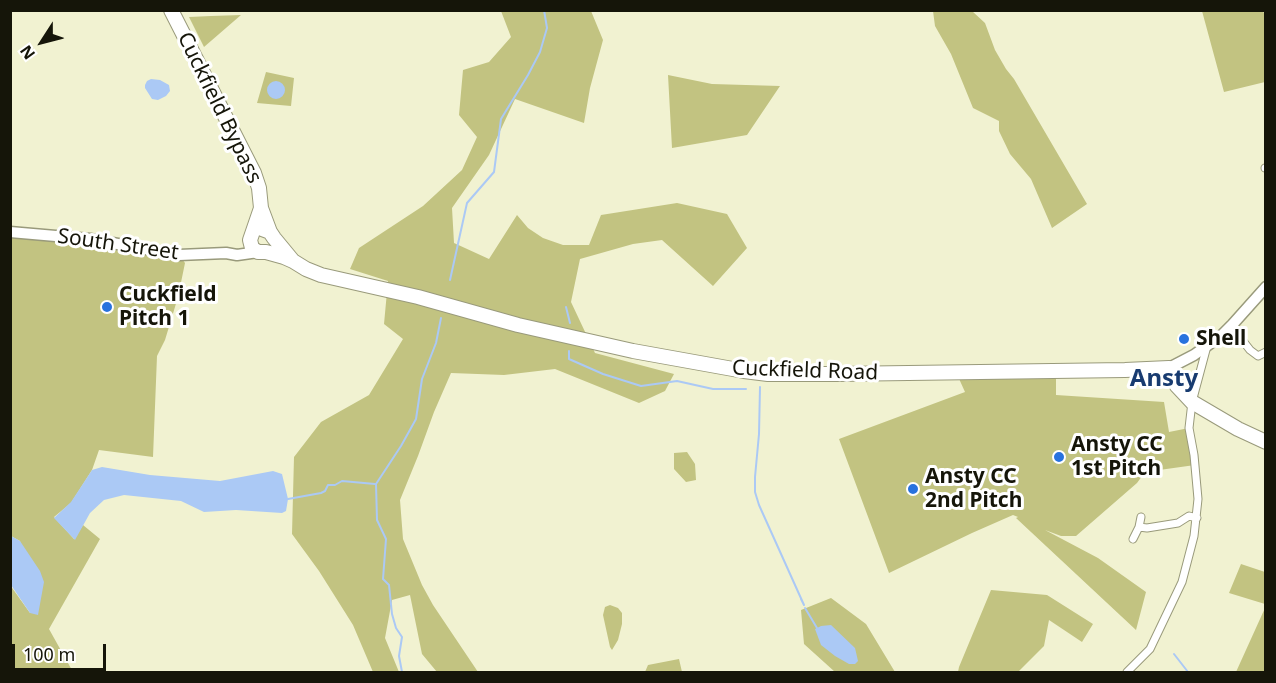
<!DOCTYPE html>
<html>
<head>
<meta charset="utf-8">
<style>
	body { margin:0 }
	#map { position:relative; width:1276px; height:683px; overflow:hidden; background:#f1f2d1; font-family:"Noto Sans",sans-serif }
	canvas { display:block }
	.frame { position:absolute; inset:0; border:12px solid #151509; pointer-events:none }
	.north { position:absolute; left:12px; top:12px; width:60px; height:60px; -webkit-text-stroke:4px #fff; paint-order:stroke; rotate:234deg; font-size:16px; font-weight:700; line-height:24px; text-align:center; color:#151509 }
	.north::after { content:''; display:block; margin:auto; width:21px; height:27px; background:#151509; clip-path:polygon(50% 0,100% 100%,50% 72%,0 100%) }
	.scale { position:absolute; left:12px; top:644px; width:94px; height:27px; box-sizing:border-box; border:3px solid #151509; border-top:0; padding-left:8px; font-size:18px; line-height:21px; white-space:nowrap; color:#151509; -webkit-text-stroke:4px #fff; paint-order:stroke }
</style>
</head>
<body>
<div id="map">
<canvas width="1276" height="683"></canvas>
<div class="frame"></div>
<div class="north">N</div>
<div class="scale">100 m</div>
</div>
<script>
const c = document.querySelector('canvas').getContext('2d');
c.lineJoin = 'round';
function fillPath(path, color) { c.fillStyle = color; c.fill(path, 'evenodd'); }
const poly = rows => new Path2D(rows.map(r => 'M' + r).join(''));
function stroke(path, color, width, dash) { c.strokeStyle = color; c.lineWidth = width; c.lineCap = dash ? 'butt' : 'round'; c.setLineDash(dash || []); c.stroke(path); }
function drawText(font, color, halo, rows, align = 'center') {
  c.font = font + ' "Noto Sans",sans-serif'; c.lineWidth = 6; c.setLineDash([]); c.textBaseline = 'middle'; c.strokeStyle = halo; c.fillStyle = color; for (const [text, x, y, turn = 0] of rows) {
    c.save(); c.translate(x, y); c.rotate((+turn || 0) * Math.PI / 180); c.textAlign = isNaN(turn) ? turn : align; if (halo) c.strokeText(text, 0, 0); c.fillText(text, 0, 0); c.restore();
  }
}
const green = poly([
	[501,11,591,11,603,40,590,88,584,123,515,99,489,155,452,208,454,243,489,259,517,215,528,228,543,238,563,245,589,245,601,215,677,203,727,214,747,248,713,286,662,240,633,244,580,259,571,302,595,353,674,374,665,391,639,403,555,369,504,375,451,373,434,412,418,456,400,500,403,539,422,585,433,605,478,672,437,672,422,654,410,595,392,600,385,638,399,672,373,672,353,625,319,571,292,534,294,457,321,422,369,395,403,339,384,324,388,281,350,269,359,248,423,206,462,170,477,137,459,115,463,70,489,62,511,37],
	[933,11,972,11,985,23,995,50,1006,69,1014,79,1087,204,1052,228,1031,179,1010,154,999,131,999,121,973,108,951,54,935,26],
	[1202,11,1263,11,1266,18,1265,82,1224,92],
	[241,15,204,47,189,17,211,16],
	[266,72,294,78,291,106,257,103],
	[668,75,712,84,780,86,747,135,672,148],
	[11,232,179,255,185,263,178,297,165,340,157,356,153,457,99,450,92,470,71,503,54,517,74,539,83,525,100,539,49,629,73,672,11,672,10,585,30,613,20,541,11,536],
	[1056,371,1056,395,1164,402,1169,432,1189,428,1195,465,1145,472,1137,483,1076,536,1061,536,1045,530,1098,558,1146,592,1136,630,1016,518,1018,517,1013,515,972,533,889,573,839,439,965,392,956,372],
	[687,452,695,464,696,480,686,482,674,469,674,453],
	[1241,564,1265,572,1265,604,1229,593],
	[991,590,1047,595,1093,624,1082,642,1049,620,1044,646,1018,672,958,672,959,667],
	[831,598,866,624,895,672,835,672,804,644,801,610],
	[610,605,618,608,622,613,622,624,618,640,612,650,610,647,603,615,605,607],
	[1265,608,1265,672,1236,672],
	[679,659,682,672,645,672,648,665]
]);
const water = poly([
	[151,79,160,80,169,85,170,91,166,96,158,100,152,99,145,88,145,85,147,81],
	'267 90a9 9 0 1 1 18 0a9 9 0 1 1-18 0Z',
	[102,467,150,475,220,481,273,471,282,474,288,499,286,511,282,513,236,510,204,512,181,501,124,495,104,500,90,513,75,540,54,518,71,502,92,470],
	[11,536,20,541,40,571,44,582,38,615,30,613,11,585],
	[831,625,855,648,858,661,855,664,849,664,835,656,821,645,815,629,821,626]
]);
const stream = poly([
	[450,280,467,203,494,172,501,119,528,75,540,52,547,28,544,10],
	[566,307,570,323],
	[569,351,569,359,603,374,641,386,677,381,713,389,746,389],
	[760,387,759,434,755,477,755,492,759,505,804,605,801,599],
	[288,499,321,493,325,491,328,485,335,485,342,481,375,484],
	[805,608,817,628],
	[1174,654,1188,672],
	[402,672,399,656,402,637,396,628,392,614,389,585,383,579,386,539,377,520,376,484,401,446,416,419,422,379,436,343,441,318]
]);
const street = poly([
	[1265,168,1266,168],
	[1232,325,1240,332,1243,341,1250,350,1258,356,1266,352],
	[1139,527,1141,517],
	[1133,539,1139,527,1147,528,1178,523,1189,516,1197,518],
	[1127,672,1150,649,1182,582,1194,536,1198,499,1194,455,1189,428,1192,402,1207,346]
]);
const secondary = poly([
	[10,232,90,239,179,255,226,253,237,255,258,252],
	[1169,368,1194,355,1222,335,1232,325,1266,287]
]);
const highway = poly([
	[171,10,254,173,259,188,261,208,270,232],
	[261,208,250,240,252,248,258,252,266,252,284,257,293,261,306,269,321,275,418,297,518,325,633,351,744,371,768,374,836,374,1125,370,1169,368,1172,377,1177,386,1192,402,1238,429,1266,442],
	[262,229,270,232,274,238,293,261]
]);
const markers = [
	[107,307,6,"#2872de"],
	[1184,339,6,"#2872de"],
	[1059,457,6,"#2872de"],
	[913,489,6,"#2872de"]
];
const streetNames = [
	["Cuckfield Bypass",219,108,64],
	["South Street",118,245,8],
	["Cuckfield Road",805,371,2]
];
const poiNames = [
	["Cuckfield",119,295],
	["Pitch 1",119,319],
	["Shell",1196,339],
	["Ansty CC",1071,445],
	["1st Pitch",1071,469],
	["Ansty CC",925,477],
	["2nd Pitch",925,501]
];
const quarterNames = [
	["Ansty",1164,379]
];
fillPath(green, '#c2c381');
fillPath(water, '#abc9f5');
stroke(stream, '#abc9f5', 2);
stroke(street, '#999a7b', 9);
stroke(secondary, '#999a7b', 13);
stroke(highway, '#999a7b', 16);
stroke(street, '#fff', 7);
stroke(secondary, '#fff', 10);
stroke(highway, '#fff', 14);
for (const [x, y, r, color] of markers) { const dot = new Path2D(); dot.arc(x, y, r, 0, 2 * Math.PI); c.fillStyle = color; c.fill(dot); stroke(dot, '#fff', 2); }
drawText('21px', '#151509', '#fff', streetNames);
drawText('bold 21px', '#151509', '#fff', poiNames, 'left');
drawText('bold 24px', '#183b70', '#fff', quarterNames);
</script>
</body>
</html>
